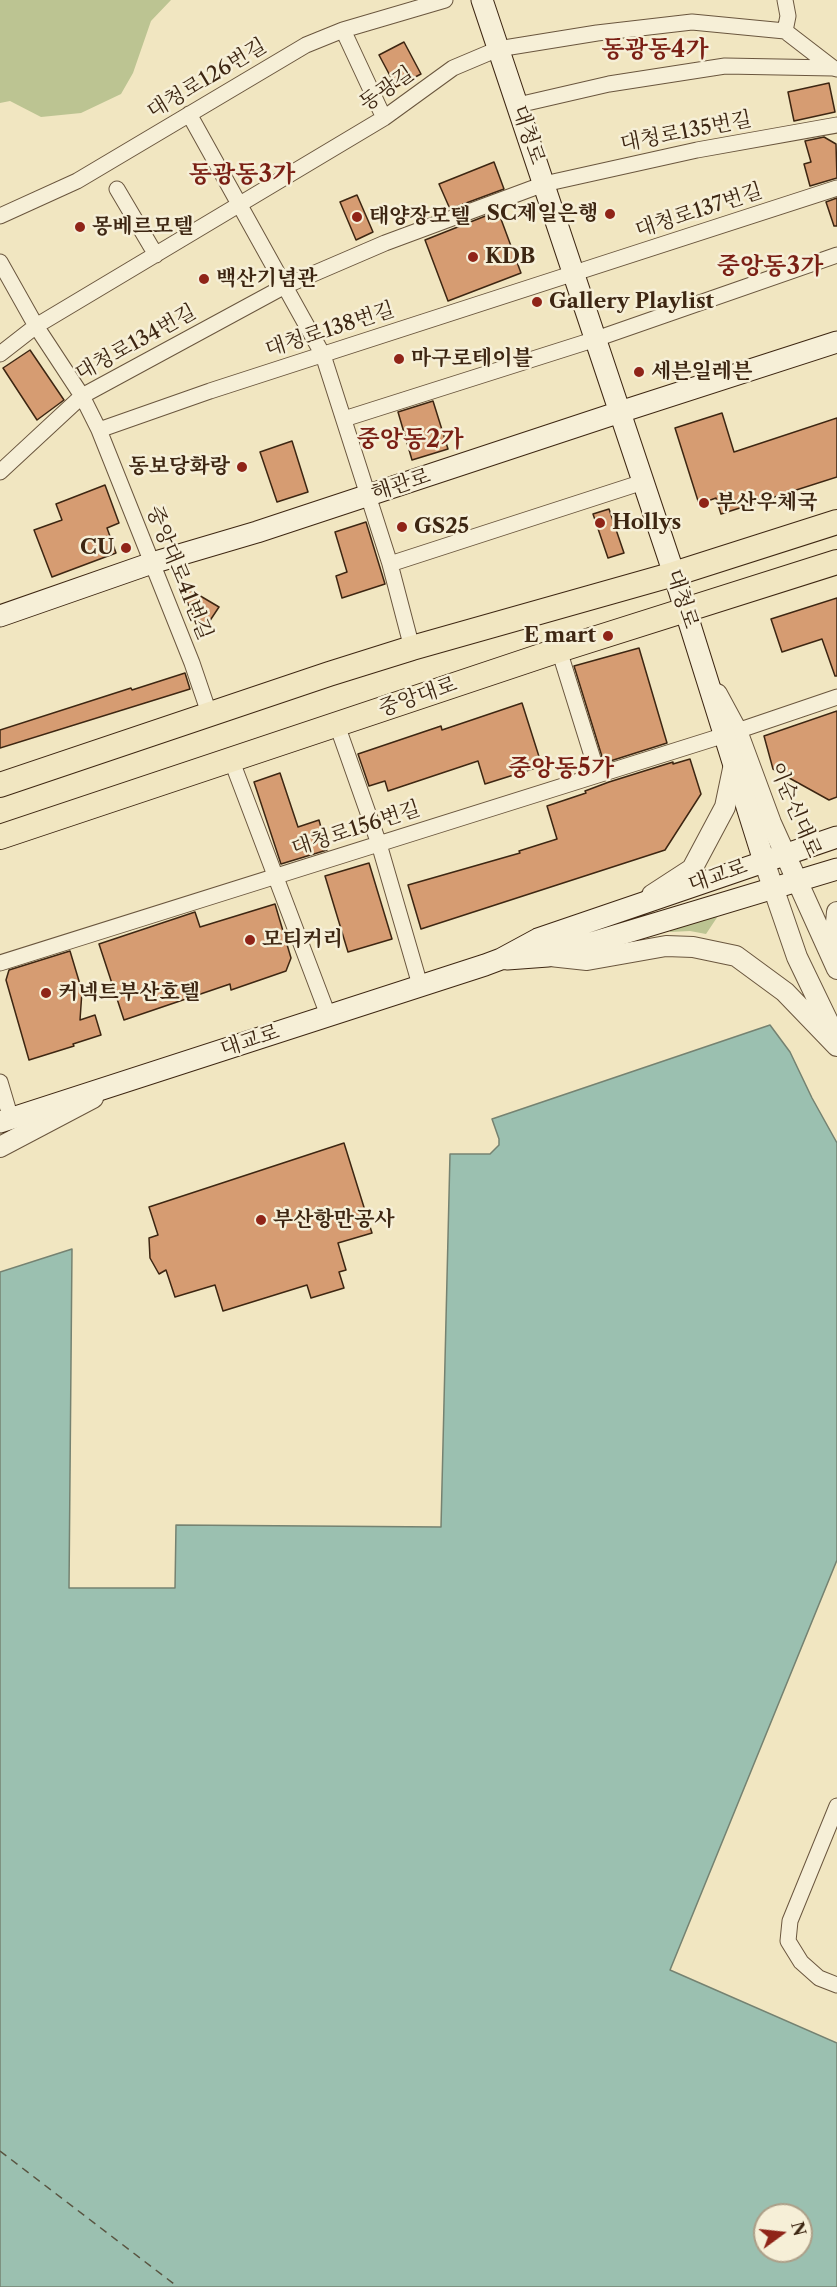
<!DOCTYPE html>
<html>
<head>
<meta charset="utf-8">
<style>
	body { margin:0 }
	#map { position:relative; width:837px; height:2287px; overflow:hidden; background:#f1e6c1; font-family:"Libre Caslon Text",serif }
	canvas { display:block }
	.north { position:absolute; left:753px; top:2203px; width:60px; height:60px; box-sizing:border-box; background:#f6efd7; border:2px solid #ac9f88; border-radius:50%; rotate:75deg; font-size:16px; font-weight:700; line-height:24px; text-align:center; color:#3d2612 }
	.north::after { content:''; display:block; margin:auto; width:21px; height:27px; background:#8f2418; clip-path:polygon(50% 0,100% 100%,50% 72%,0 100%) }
</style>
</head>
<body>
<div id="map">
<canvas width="837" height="2287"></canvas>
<div class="north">N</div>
</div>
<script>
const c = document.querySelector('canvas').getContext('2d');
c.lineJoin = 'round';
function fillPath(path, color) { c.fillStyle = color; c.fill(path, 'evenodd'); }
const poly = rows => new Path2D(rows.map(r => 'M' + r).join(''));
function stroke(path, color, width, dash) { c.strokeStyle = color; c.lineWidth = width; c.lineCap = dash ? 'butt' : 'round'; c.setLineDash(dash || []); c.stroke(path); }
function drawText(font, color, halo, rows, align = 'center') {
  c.font = font + ' "Libre Caslon Text","Noto Serif KR",serif'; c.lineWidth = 5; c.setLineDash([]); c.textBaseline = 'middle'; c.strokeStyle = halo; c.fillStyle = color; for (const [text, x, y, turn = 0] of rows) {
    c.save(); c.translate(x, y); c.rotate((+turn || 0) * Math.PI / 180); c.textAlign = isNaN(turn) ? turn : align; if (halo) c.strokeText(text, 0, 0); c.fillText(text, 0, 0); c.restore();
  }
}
const green = poly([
	[0,0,171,0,151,21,133,73,121,94,81,113,41,117,10,101,0,103],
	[720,913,706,934,690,931,670,932,670,926]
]);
const water = poly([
	[770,1025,790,1052,812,1098,837,1143,837,1560,670,1970,837,2043,837,2287,0,2287,0,1272,72,1249,69,1588,175,1588,176,1525,441,1527,450,1154,490,1154,499,1145,499,1139,492,1119,770,1025],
	[765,2215,801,2215,801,2251,765,2251,765,2215]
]);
const ferry = poly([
	[0,2151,178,2287]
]);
const building = poly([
	[404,42,421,74,396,87,379,55,404,42],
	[829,83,835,112,794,121,788,92,829,83],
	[824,137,836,144,837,178,810,186,804,164,811,162,805,141,824,137],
	[494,162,504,189,450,209,439,184,494,162],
	[357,195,373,232,356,240,340,202,357,195],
	[837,198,837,226,834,226,826,202,837,198],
	[498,211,521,273,448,301,425,240,498,211],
	[30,350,64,400,37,420,3,368,30,350],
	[433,401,448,449,412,460,398,412,433,401],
	[722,413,734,452,837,418,837,477,721,514,716,498,699,504,675,428,722,413],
	[292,441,308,492,277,502,260,452,292,441],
	[105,485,119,523,107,528,116,553,52,577,34,530,62,520,56,504,105,485],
	[609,509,624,553,608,558,593,514,609,509],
	[366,522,385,584,342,598,336,576,347,572,335,532,366,522],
	[180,584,219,607,209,622,197,626,180,584],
	[837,598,837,676,835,676,822,639,782,652,771,619,837,598],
	[639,648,667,743,604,763,574,666,639,648],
	[185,673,190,689,0,748,0,730,131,688,132,690,185,673],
	[522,703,542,766,485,784,478,761,388,791,385,781,369,786,358,754,441,726,442,730,522,703],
	[837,711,837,797,829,800,773,769,764,736,837,711],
	[690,759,701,794,665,850,421,929,408,885,520,853,519,851,557,839,547,806,586,793,585,791,609,782,673,762,673,764,690,759],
	[280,773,298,827,319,820,327,850,281,864,254,782,280,773],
	[369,863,392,939,348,952,325,876,369,863],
	[275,904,291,958,286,971,231,990,230,984,124,1020,99,944,195,912,200,927,275,904],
	[70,951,82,991,80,1020,95,1015,101,1035,73,1044,74,1046,29,1060,6,980,9,970,70,951],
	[344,1143,372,1233,338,1243,346,1270,339,1272,344,1288,311,1298,307,1285,223,1311,215,1285,175,1297,166,1270,159,1274,150,1258,149,1238,158,1235,149,1207,344,1143]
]);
const minor = poly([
	[343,30,384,118],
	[785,31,788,16,785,0],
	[518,105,609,84,725,66,833,68],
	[189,114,323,355,390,564,412,648],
	[117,189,156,255],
	[0,216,77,181,306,45,343,30,445,0],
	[0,262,36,326,82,396,99,430,192,663,209,713],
	[0,354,36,326,384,118,453,68,498,49,597,33,692,22,785,31,833,68,837,69],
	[344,419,596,339,837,255],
	[99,430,210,391,837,188],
	[0,472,82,396,285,286,385,243,544,184,697,150,837,125],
	[390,564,643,482],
	[559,650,598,775],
	[337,725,379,844,420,985],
	[737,731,837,697],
	[231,759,328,1015],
	[0,963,725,735],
	[0,1082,11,1119],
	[837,1806,790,1921,788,1941,801,1962,819,1978,837,1985]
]);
const tertiary = poly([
	[717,694,737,731,771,823,837,969],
	[764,861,797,957,835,1036],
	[652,895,692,869,725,807,734,764],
	[550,956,587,960,666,946,693,947,736,956,785,992,837,1046],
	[833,956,837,912],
	[0,1147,93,1098]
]);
const secondary = poly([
	[482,0,674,574,764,861],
	[0,616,152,563,257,532,620,412,837,342],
	[507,959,548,956,837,869],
	[0,1122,485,965,501,959,538,939,837,837]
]);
const primary = poly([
	[0,785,329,674,412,648,674,574,837,522],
	[0,837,559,650,837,562]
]);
const markers = [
	[610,214,6,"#8f2418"],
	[357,217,6,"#8f2418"],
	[80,227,6,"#8f2418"],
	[473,257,6,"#8f2418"],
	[204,279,6,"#8f2418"],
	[537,302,6,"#8f2418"],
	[399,359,6,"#8f2418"],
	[639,372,6,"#8f2418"],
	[242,467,6,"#8f2418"],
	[704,503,6,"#8f2418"],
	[600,523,6,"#8f2418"],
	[402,527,6,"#8f2418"],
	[126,548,6,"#8f2418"],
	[608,636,6,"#8f2418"],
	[250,940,6,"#8f2418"],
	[46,993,6,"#8f2418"],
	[261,1220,6,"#8f2418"]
];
const streetNames = [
	["대청로126번길",207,79,-31],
	["동광길",387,89,-35],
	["대청로135번길",686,132,-11],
	["대청로",528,135,71],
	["대청로137번길",699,211,-18],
	["대청로138번길",330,330,-18],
	["대청로134번길",136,343,-29],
	["해관로",401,485,-18],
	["중앙대로41번길",179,573,68],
	["대청로",682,599,72],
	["중앙대로",418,697,-19],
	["이순신대로",795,810,67],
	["대청로156번길",356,829,-18],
	["대교로",718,876,-19],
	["대교로",250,1041,-18]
];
const poiNames = [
	["SC제일은행",598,214,"right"],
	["태양장모텔",369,217],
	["몽베르모텔",92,227],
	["KDB",485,257],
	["백산기념관",216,279],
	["Gallery Playlist",549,302],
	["마구로테이블",411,359],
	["세븐일레븐",651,372],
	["동보당화랑",230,467,"right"],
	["부산우체국",716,503],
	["Hollys",612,523],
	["GS25",414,527],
	["CU",114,548,"right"],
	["E mart",596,636,"right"],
	["모티커리",262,940],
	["커넥트부산호텔",58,993],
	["부산항만공사",273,1220]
];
const quarterNames = [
	["동광동4가",655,50],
	["동광동3가",242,175],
	["중앙동3가",770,267],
	["중앙동2가",410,440],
	["중앙동5가",561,769]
];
fillPath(green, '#bcc492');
fillPath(water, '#9bc0b0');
stroke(water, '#758271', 1.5);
stroke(ferry, '#595441', 1.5, [8, 6]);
fillPath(building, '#d69c72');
stroke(building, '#3d2612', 1.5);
stroke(minor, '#6a563e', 17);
stroke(tertiary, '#6a563e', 22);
stroke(secondary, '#3d2612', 23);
stroke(primary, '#3d2612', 26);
stroke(minor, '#f6efd7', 15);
stroke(tertiary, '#f6efd7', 20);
stroke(secondary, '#f6efd7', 21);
stroke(primary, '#f1e6c1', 24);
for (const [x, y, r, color] of markers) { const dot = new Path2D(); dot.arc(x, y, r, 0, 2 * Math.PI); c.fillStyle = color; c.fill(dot); stroke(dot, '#f6efd7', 2); }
drawText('21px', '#3d2612', '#f6efd7', streetNames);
drawText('bold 21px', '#3d2612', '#f6efd7', poiNames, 'left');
drawText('bold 24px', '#7a1f14', '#f6efd7', quarterNames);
</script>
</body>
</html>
